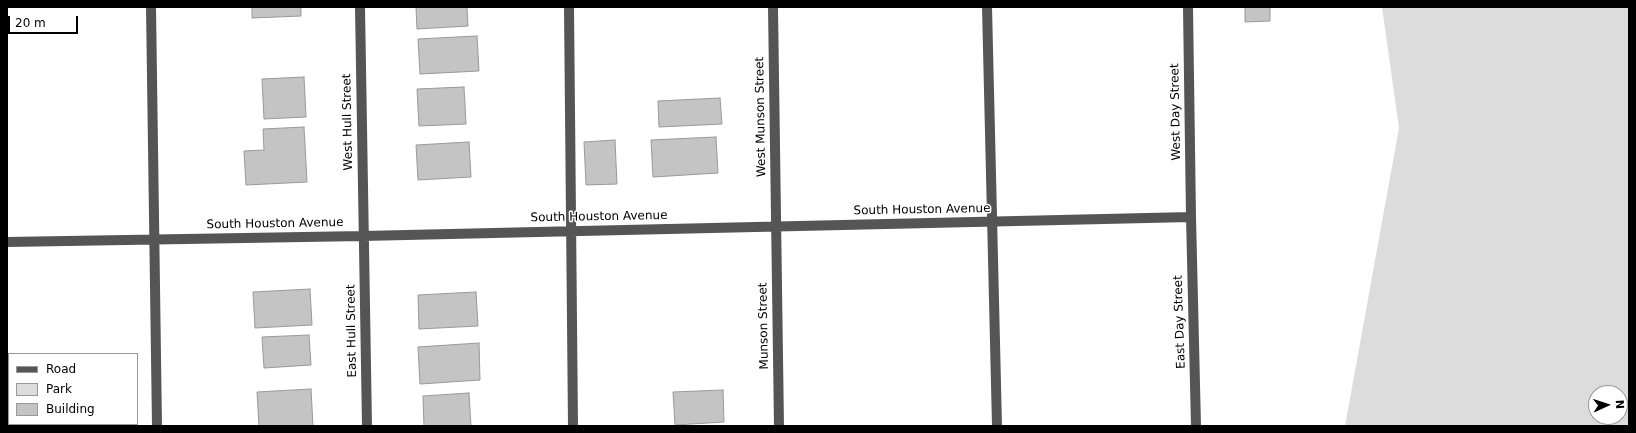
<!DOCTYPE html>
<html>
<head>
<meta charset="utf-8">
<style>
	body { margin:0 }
	#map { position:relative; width:1636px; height:433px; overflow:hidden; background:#fff; font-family:"DejaVu Sans",sans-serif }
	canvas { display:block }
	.frame { position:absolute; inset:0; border:8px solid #000; pointer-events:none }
	.legend { position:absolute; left:8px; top:353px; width:130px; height:72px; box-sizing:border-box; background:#fff; border:1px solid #999; margin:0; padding:5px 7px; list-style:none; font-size:12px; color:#000 }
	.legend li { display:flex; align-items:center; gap:8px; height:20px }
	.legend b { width:20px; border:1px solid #999 }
	.north { position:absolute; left:1588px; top:385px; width:40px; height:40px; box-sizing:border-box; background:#fff; border:1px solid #999; border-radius:50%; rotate:87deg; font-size:11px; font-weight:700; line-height:16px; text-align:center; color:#000 }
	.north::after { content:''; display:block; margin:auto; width:14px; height:18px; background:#000; clip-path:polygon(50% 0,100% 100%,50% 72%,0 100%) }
	.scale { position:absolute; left:8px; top:16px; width:70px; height:18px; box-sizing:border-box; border:2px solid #000; border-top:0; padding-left:5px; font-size:12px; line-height:14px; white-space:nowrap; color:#000; -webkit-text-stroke:3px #fff; paint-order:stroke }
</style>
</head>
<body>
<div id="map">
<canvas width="1636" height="433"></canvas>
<div class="frame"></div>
<ul class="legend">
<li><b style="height:5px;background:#555"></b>Road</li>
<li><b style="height:11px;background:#dcdcdc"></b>Park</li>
<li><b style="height:11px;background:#c4c4c4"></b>Building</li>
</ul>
<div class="north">N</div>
<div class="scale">20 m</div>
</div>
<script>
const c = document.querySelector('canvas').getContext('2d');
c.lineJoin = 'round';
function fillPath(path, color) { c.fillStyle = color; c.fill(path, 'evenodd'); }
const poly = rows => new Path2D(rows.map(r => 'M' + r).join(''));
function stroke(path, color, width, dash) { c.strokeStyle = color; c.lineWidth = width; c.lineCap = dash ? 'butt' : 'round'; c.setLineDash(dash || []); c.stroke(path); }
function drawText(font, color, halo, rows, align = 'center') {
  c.font = font + ' "DejaVu Sans",sans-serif'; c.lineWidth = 3; c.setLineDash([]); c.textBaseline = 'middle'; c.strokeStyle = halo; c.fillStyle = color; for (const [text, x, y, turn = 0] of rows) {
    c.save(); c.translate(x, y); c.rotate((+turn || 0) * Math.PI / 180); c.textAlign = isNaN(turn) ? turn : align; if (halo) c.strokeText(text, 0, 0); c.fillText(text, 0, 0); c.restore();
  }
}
const green = poly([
	[1382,7,1629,7,1629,426,1345,426,1399,128],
	[1596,393,1620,393,1620,417,1596,417]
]);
const building = poly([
	[252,7,301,7,301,16,252,18,252,7],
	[416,7,467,7,468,26,417,29,416,7],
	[1245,7,1270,7,1270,21,1245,22,1245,7],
	[477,36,479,71,420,74,418,39,477,36],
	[304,77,306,117,264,119,262,79,304,77],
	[464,87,466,124,419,126,417,89,464,87],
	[720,98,722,124,659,127,658,101,720,98],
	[304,127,307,182,246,185,244,151,264,150,263,129,304,127],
	[716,137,718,173,653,177,651,140,716,137],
	[615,140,617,184,586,185,584,142,615,140],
	[469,142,471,177,418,180,416,145,469,142],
	[310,289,312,325,255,328,253,292,310,289],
	[476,292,478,326,419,329,418,295,476,292],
	[309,335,311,365,264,368,262,337,309,335],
	[479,343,480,380,420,384,418,347,479,343],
	[311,389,313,426,259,426,257,392,311,389],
	[723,390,724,422,675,425,673,392,723,390],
	[469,393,471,426,424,426,423,396,469,393]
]);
const minor = poly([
	[151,7,157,426],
	[360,7,367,426],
	[569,7,573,426],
	[773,7,779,426],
	[987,7,997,426],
	[1188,7,1191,217,1196,426],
	[7,242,363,236,1191,217]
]);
const streetNames = [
	["West Day Street",1176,112,-91],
	["West Munson Street",761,117,-91],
	["West Hull Street",348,122,-91],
	["South Houston Avenue",922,210,-1],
	["South Houston Avenue",599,217,-1],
	["South Houston Avenue",275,224,-1],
	["East Day Street",1180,322,-92],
	["Munson Street",764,326,-91],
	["East Hull Street",352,331,-91]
];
fillPath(green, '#dcdcdc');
fillPath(building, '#c4c4c4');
stroke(building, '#999', 1);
stroke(minor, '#555', 10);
drawText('12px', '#000', '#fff', streetNames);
</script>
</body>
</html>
